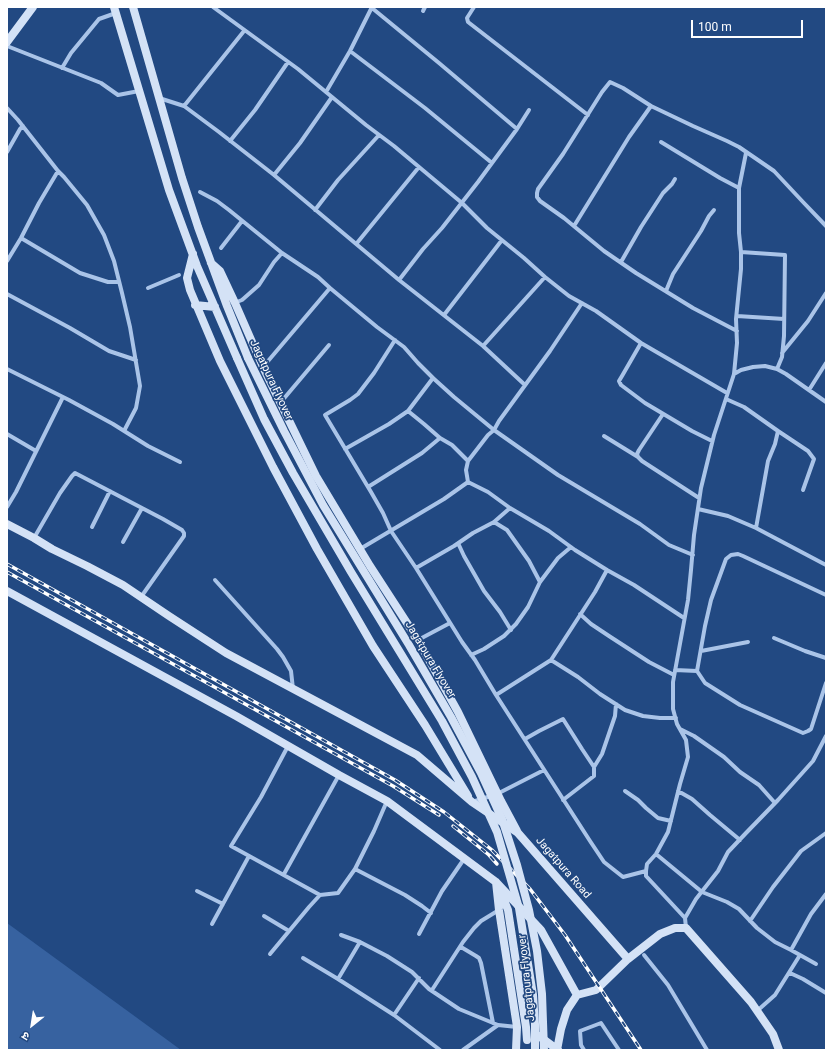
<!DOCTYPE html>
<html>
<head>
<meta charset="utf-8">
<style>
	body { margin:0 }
	#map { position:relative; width:833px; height:1057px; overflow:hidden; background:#224982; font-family:Roboto,"Noto Sans Devanagari",sans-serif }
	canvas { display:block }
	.frame { position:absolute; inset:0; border:8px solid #fff; pointer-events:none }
	.north { position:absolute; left:12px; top:1005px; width:40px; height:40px; -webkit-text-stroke:3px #224982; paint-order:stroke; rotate:210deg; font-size:11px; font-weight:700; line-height:16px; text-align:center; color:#fff }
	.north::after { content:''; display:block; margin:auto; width:14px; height:18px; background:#fff; clip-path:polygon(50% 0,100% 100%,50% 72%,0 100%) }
	.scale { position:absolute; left:691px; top:20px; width:112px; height:18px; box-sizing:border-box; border:2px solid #fff; border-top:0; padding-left:5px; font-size:12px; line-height:14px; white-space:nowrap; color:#fff; -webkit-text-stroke:3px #224982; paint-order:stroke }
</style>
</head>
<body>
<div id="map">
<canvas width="833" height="1057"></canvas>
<div class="frame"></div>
<div class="north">उ</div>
<div class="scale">100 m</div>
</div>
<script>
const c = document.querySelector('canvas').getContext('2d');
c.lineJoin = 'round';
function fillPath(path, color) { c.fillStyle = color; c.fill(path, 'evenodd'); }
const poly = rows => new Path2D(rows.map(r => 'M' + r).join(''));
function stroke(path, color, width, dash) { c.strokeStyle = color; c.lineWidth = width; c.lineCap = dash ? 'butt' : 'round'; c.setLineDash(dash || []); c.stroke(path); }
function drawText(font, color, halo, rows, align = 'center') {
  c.font = font + ' Roboto,sans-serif'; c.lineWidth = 3.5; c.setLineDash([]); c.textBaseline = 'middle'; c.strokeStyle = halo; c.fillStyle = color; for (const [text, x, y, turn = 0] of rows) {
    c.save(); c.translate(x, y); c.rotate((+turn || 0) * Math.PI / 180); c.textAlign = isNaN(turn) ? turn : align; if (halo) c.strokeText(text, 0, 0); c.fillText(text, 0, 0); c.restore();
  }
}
const green = poly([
	[7,923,181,1050,7,1050]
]);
const street = poly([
	[213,7,298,69,366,125,394,146,462,203,487,228,524,258,545,277,569,296,596,311,641,343,727,393],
	[474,7,467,18,468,22,588,115],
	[372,8,439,63,517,129],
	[423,11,425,7],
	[244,31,184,106,219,132,274,175,399,280,483,346,525,385],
	[7,46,101,83,118,95,139,91],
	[350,51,425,108,492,163],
	[62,68,71,53,99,19,116,13],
	[326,92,350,51,372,7],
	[159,98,184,106],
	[7,108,18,120,58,171,64,177,87,205,104,235,114,261,122,293,130,327,140,386,136,408,124,431],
	[230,141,255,110,288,62],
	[661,142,720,178,739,188,739,233,741,252,785,255,784,336,782,357,777,369,786,374,826,402],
	[7,152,20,129,23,126],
	[274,175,300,143,332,97],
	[739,188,746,153],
	[200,192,217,201,229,210,282,253,318,277,330,288,377,327,404,347,418,363,433,378,408,411,424,424,440,438,452,445,468,461,466,470,468,482,488,492,510,508,549,531,575,550,607,570,634,585,684,618],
	[315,210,338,180,379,135],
	[574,226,629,137,651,106],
	[21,238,80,273,108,282,119,282],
	[357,243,419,167],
	[221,248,242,221],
	[7,261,21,238,39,203,58,171],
	[621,262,641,227,663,193,672,184,675,179],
	[399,280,423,249,442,228,478,182,517,129,529,110],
	[148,288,179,275],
	[666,291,673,274,701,231,709,216,714,210],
	[7,294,70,328,109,351,136,360],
	[234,303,242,300,259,285,274,262,282,253],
	[444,315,502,240],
	[737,316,784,319],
	[737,331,693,308,636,273,604,251,564,218,540,201,537,197,537,193,538,189,563,154,602,92,610,82,623,88,651,106,693,126,727,141,739,147,774,171,803,202,826,226],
	[395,340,374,373,358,394,350,400,325,415,371,492,383,513,391,531,416,568,462,642,475,660,496,695,590,841,604,862,623,877,646,871],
	[641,343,622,376,619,381,621,385,645,403,692,431,712,441],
	[483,346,545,277],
	[782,353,808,321,826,293],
	[263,367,330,288],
	[7,369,69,400,113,424,148,446,180,462],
	[734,374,741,370,753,367,765,366,777,369],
	[433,378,454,397,494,430,558,475,640,524,669,545,693,555],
	[809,390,826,363],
	[726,399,744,407,778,431,775,444,768,461,756,528],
	[281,402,329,345],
	[663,414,639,450,637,454,638,457,642,461,699,498],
	[778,431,808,451,814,459,803,490],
	[7,434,36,451],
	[604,436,638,457],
	[345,449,389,424,408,411],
	[468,461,488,435,494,430,499,421,550,351,582,303],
	[368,487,422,453,440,438],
	[7,507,16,492,63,397],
	[698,509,728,516,756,528,826,565],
	[494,522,507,530,529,561,540,582],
	[92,527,110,491],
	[34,538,60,493,72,476,75,473,163,519,182,530,184,533,184,536,141,597],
	[123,542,142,508],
	[458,543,464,556,484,591,500,612,511,630],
	[360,549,444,499,468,482],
	[416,568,454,546,473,533,494,522,510,508],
	[215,580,277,649,283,657,291,671,293,689],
	[826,595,743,556,738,554,731,555,726,559,711,600,705,626,697,671,705,683,740,705,803,733,808,731,811,729,826,683],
	[580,614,591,624,609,636,649,662,674,675],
	[774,638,805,651,826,658],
	[418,640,450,623],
	[701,651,748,642],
	[471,655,484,649,504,636,516,624,528,607,540,582,558,558,571,547],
	[551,660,595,592,607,570],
	[675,670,697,671],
	[496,695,551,660,578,677,600,694,625,710,643,716,660,718,676,718],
	[680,729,694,736,724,757,740,772,759,785,775,803],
	[525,739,539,731,563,719,582,749,594,767,594,776,563,800],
	[594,767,602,754,615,716,616,704],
	[625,791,638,800,646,808,658,818,671,821],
	[678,791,692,799,710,815,740,840],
	[472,802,497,794,544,770],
	[656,854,702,892,727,902,739,909,757,928,775,942,791,950,816,964],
	[355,869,405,895,422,906,431,913],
	[284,874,339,775],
	[197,891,223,904],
	[320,895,338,893,355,869,374,831,387,801],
	[264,916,289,931],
	[685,918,646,876,646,871,647,864,656,854,668,832,680,784,688,757,686,740,677,724,673,709,673,682,688,600,691,570,694,535,701,488,714,435,734,374,737,343,736,319,741,269,741,252],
	[750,921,773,887,801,851,826,833],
	[212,924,249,856],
	[686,928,685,918,696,899,718,871,728,852,746,833,778,800,813,761,826,736],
	[419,934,442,891,464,859],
	[341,935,360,942,387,956,412,972,429,989,459,1009,498,1025,517,1027],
	[461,947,476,956,479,958,481,963,493,1023],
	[791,950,811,914,826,894],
	[270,954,309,907,320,895,231,846,261,797,288,746],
	[644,955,668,985,707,1050],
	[303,958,338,979,394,1015,440,1050],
	[790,973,803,979,826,993],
	[338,979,360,942],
	[432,990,463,942,474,928,481,921,499,910],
	[757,1011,775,995,800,955],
	[394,1015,419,978],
	[463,1050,498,1025],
	[584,1050,581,1045,580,1031,601,1023,619,1050]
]);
const secondary = poly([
	[114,7,169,190,197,266,237,358],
	[133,7,182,178,198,227,227,306,248,358],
	[7,42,33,7],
	[193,254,187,278,190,290,220,361,273,467,317,549,373,646,425,725,468,796],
	[211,263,220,271,235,303,263,367,316,476,370,566,418,640,458,712,501,801,517,831],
	[195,305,215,307],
	[7,524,34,538,52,549,87,566,123,585,169,616,226,653,417,755,472,802,518,833,628,959,660,934,675,928,686,928,751,1002,773,1034,779,1050],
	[7,591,236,716,339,775,387,801,496,882,541,930,577,995],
	[496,882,499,910,517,1027,516,1050],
	[499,888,508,910,526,1027,527,1040],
	[577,995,596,990,628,959],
	[539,1036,558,1050],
	[557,1050,561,1029,567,1010,577,995]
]);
const rail = poly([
	[7,564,395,780,444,812,492,850,530,889,565,935,641,1050],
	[7,572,393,786,439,815],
	[453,826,489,855,497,864]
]);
const secondaryBridge = poly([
	[237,358,264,419,293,473,351,572,442,721,472,777,497,832,519,908,533,995,535,1024,535,1050],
	[248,358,284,431,323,505,409,645,451,717,481,773,502,819,517,865,529,910,537,951,542,994,544,1050]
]);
const streetNames = [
	["Jagatpura Flyover",271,380,65],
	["Jagatpura Flyover",430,660,59],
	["Jagatpura Road",563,868,49],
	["Jagatpura Flyover",527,978,-96]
];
fillPath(green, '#3762a0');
stroke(street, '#aac4e8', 4);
stroke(secondary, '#d4e2f6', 8);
stroke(rail, '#fff', 3.5);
stroke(rail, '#224982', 2, [6]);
stroke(secondaryBridge, '#d4e2f6', 8);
drawText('11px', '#fff', '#224982', streetNames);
</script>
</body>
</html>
